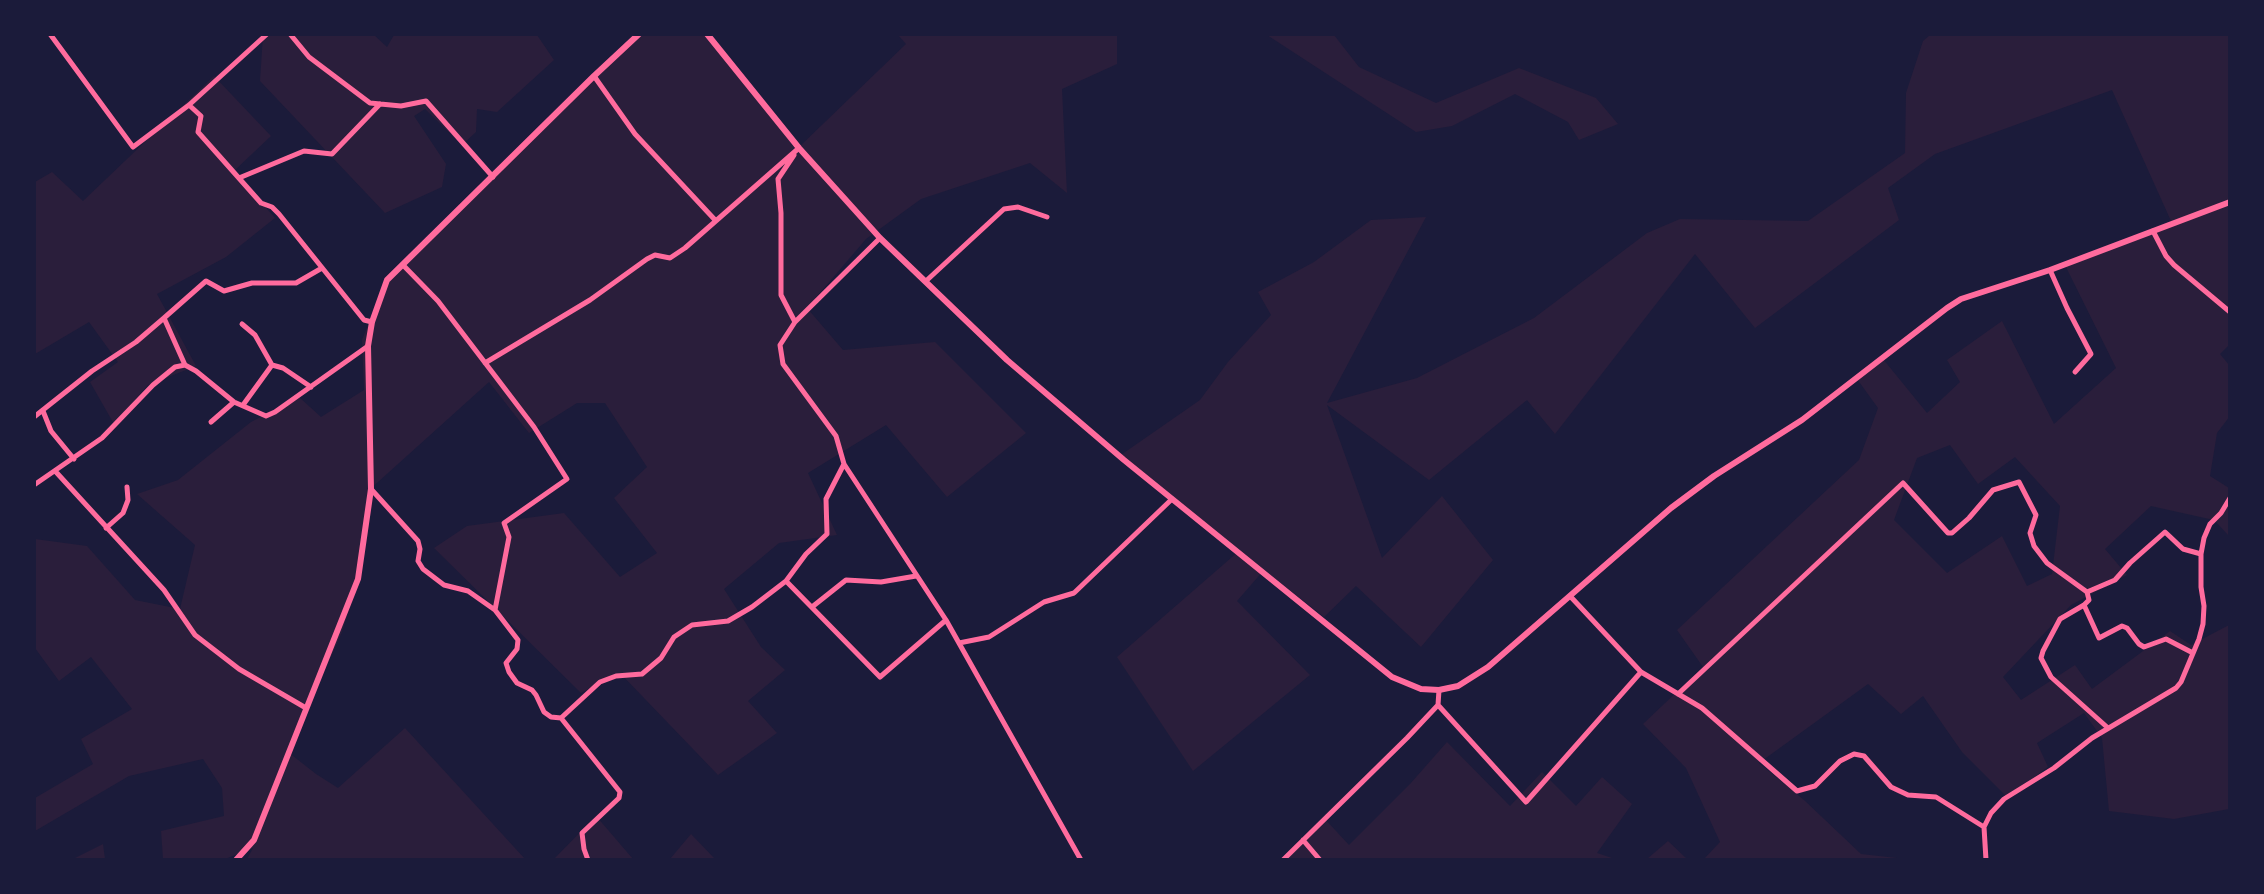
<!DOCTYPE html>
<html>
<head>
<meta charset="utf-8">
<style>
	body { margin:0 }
	#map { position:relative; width:2264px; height:894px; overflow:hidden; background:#1b1b3a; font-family:Lato,sans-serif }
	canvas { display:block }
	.frame { position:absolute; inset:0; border:36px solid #1b1b3a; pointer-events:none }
</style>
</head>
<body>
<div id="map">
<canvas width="2264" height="894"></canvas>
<div class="frame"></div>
</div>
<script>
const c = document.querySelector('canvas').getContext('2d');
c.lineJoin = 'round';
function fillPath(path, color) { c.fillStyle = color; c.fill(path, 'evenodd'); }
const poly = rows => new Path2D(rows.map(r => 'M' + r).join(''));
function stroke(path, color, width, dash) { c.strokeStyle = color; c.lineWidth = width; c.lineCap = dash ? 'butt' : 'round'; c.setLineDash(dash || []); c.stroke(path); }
const green = poly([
	[263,35,374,35,387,47,394,35,537,35,554,60,497,112,477,109,476,132,462,145,425,109,414,116,446,164,442,187,385,213,260,81],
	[640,35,705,35,771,115,796,150,906,44,898,35,1117,35,1117,64,1062,89,1067,193,1030,163,921,199,866,239,807,308,843,350,935,342,1026,433,947,497,886,425,808,473,837,535,779,543,724,589,761,647,785,670,748,701,777,733,718,775,620,673,581,693,434,548,467,526,564,513,620,577,657,553,614,498,647,467,605,403,577,403,529,433,489,382,368,491,357,584,342,632,288,752,316,774,338,788,405,728,525,859,247,859,253,848,225,859,163,859,161,831,224,816,222,788,203,759,129,776,35,831,35,798,93,764,81,739,132,709,91,657,59,681,35,648,35,539,87,546,135,600,180,609,195,545,137,494,178,480,251,422,299,397,321,417,364,390,362,340,386,279],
	[1267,35,1334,35,1359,67,1436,103,1519,68,1596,98,1618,124,1579,140,1568,122,1515,94,1452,126,1416,132],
	[1930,35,2229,35,2230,344,2220,354,2229,365,2230,416,2217,433,2210,476,2229,488,2229,536,2214,520,2151,506,2105,549,2127,575,2071,605,2003,677,2021,700,2075,665,2092,689,2170,631,2191,645,2229,625,2229,809,2174,819,2109,811,2102,738,2084,713,2037,743,2048,767,2007,797,1962,752,1923,696,1901,714,1868,684,1759,763,1804,800,1861,854,1906,859,1704,859,1720,842,1686,768,1643,724,1703,667,1677,630,1859,460,1878,408,1857,379,1883,359,1927,413,1960,382,1947,360,2002,321,2054,424,2116,368,2065,265,2171,221,2112,90,1935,154,1888,188,1899,220,1755,328,1695,254,1555,434,1527,400,1429,480,1327,405,1382,558,1442,496,1493,560,1421,647,1356,586,1324,617,1264,570,1237,601,1310,675,1193,771,1117,657,1239,551,1118,457,1200,400,1228,362,1271,315,1258,292,1314,262,1371,220,1426,217,1327,403,1417,378,1534,318,1647,233,1680,219,1808,221,1905,153,1906,93,1923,41],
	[1950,445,1978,484,2015,457,2060,506,2052,574,2027,586,2002,536,1947,573,1894,520,1917,458],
	[214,76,271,136,234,171,275,218,226,257,157,294,196,366,148,385,114,424,90,382,118,362,89,322,35,354,35,182,52,172,83,201],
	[1447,742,1510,806,1542,772,1576,806,1602,777,1632,804,1597,853,1615,859,1283,860,1324,818,1349,845,1410,784],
	[596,816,633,859,553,860],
	[691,834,715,859,670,859],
	[1668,841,1687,859,1647,859],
	[103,844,105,859,73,859]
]);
const minor = poly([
	[50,34,133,147,189,105,267,34],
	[290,34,309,57,370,103,401,106,426,101,493,177],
	[594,76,635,134,716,221],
	[189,105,201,116,198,132,261,203,272,207,279,214,364,320,372,322],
	[794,155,778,179,781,213,781,295,795,322],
	[239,178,304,151,332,154,380,104],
	[2153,231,2166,256,2174,265,2230,312],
	[880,238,795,322,780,345,783,364,836,436,844,464,946,620,1081,860],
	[403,265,438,301,534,427,567,479,504,523,509,537,495,610],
	[2050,270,2067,308,2091,354,2075,372],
	[926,281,1004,209,1018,207,1047,217],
	[242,324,255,335,272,365,283,368,311,387],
	[485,363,590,300,647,259,655,255,670,258,685,248,799,148],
	[185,365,164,318,206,281,224,291,252,283,296,283,322,268],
	[243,405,272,365],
	[43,411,51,431,74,459],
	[34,417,92,371,136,342,164,318],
	[211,422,234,402],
	[56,472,164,590,195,635,239,669,306,708],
	[34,485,102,438,153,385,175,367,185,365,196,371,234,402,266,416,275,412,368,346],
	[371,489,418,541,420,549,418,561,423,569,444,585,468,591,495,610,518,640,517,649,506,663,509,672,517,683,532,690,536,695,544,712,551,717,561,718,620,792,619,798,582,833,584,849,588,860],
	[106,528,123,513,128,500,127,487],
	[786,581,880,677,946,620],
	[2087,592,2115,580,2130,563,2165,532,2183,549,2201,554],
	[1570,596,1641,672,1702,708,1797,791,1815,786,1840,761,1854,754,1864,756,1891,787,1908,795,1936,797,1984,827],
	[2084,605,2099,638,2122,626,2127,628,2139,644,2144,647,2166,639,2193,653],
	[812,607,846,580,881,582,916,576],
	[959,643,989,637,1044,602,1074,593,1172,499],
	[1678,694,1903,483,1948,533,1952,533,1969,518,1993,490,2019,482,2036,515,2030,533,2034,546,2047,563,2087,592,2089,600,2084,605,2060,619,2043,651,2041,658,2051,677,2108,728],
	[1438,705,1526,802,1641,672],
	[561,718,600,682,616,676,642,674,661,658,674,637,692,625,728,621,752,607,786,581,806,554,827,534,826,499,844,464],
	[1303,840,1320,860],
	[1283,860,1407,738,1438,705,1439,690],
	[1986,860,1984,827,1991,813,2004,799,2054,768,2092,738,2176,688,2181,682,2199,639,2203,624,2204,606,2201,587,2201,554,2204,538,2210,524,2221,513,2230,498]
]);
const tertiary = poly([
	[707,34,799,148,880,238,1007,360,1124,460,1392,677,1421,689,1439,690,1458,686,1488,667,1671,508,1714,476,1802,420,1947,308,1961,299,2050,270,2230,202],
	[236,860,254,840,358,579,371,489,368,346,372,322,387,280,594,76,639,34]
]);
fillPath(green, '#2a1e3b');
stroke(minor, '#ff6b9d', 5);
stroke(tertiary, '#ff6b9d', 6);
</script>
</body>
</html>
